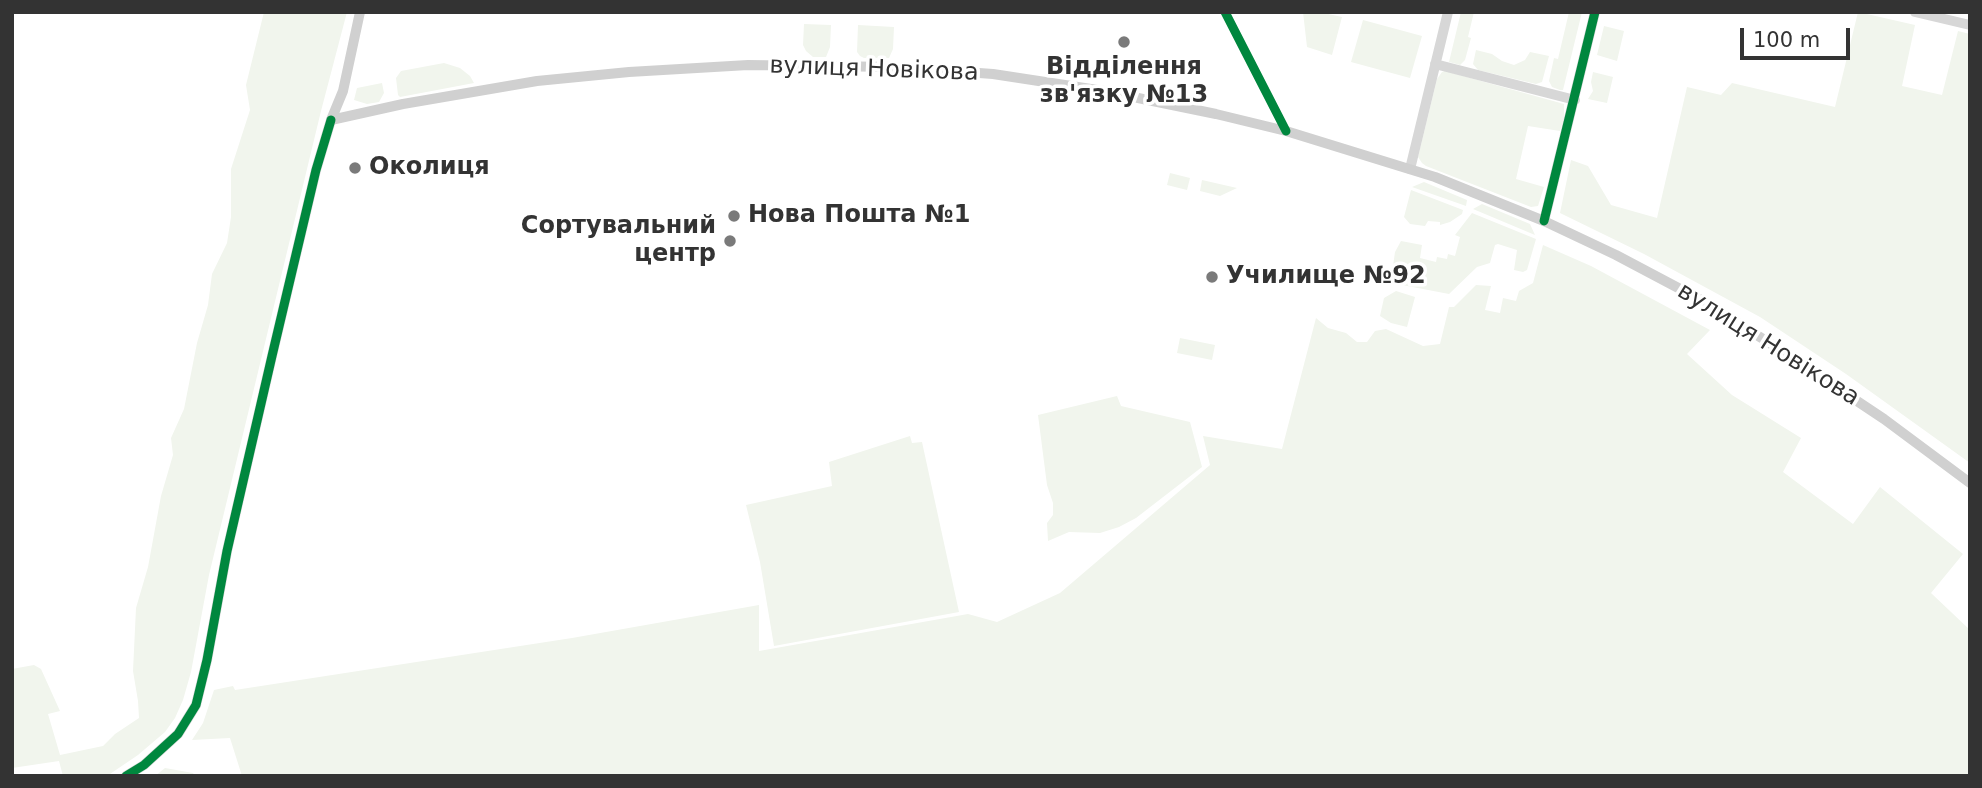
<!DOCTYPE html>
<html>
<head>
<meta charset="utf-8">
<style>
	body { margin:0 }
	#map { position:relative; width:1982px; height:788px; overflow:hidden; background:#fff; font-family:"DejaVu Sans",sans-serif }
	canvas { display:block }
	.frame { position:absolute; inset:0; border:14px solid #333; pointer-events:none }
	.scale { position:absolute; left:1740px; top:28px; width:110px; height:32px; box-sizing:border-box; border:4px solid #333; border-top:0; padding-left:9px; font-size:21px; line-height:24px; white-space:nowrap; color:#333; -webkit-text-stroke:5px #fff; paint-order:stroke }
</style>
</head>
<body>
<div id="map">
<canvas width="1982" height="788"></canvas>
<div class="frame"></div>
<div class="scale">100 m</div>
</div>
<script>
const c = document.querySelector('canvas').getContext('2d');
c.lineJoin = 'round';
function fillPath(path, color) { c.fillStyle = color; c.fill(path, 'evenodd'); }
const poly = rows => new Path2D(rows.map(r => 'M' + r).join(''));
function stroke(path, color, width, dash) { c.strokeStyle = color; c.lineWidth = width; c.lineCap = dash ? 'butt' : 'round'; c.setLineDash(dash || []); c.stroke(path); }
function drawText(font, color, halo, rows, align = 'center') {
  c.font = font + ' "DejaVu Sans",sans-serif'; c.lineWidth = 7; c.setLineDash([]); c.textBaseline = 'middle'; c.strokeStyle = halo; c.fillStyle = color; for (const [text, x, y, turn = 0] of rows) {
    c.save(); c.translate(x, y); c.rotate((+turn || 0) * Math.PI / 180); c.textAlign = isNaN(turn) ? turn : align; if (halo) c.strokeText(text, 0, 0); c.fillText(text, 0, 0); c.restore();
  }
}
const green = poly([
	[264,12,347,12,321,111,209,575,191,672,183,700,175,718,165,732,138,755,107,776,63,776,59,761,12,768,12,669,34,665,41,669,60,711,48,714,60,755,103,746,115,734,139,718,138,701,133,671,136,608,148,567,161,496,173,455,171,438,184,409,197,343,208,305,212,274,227,243,231,217,231,169,250,110,246,85],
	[1303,12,1319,12,1342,17,1332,55,1307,47],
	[1461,12,1474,12,1468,37,1471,38,1465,60,1460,65,1449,62],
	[1569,12,1582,12,1563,90,1560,90,1552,87,1549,81,1554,58,1558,59],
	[1858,12,1915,25,1902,86,1942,95,1958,31,1970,34,1970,463,1846,374,1760,317,1644,254,1560,213,1571,160,1588,166,1611,205,1657,218,1687,87,1721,95,1732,83,1835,107],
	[1363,20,1422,36,1410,78,1351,62],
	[804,24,831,25,830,47,826,57,813,57,806,51,803,45],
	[858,25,894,27,893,49,889,58,864,58,860,56,857,52],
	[1604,26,1624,31,1617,61,1597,55],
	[1476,50,1492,54,1502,61,1514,65,1525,60,1530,52,1549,56,1542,82,1536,84,1478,70,1473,64],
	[444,63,460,68,470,76,474,83,400,97,398,95,396,78,401,71],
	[1445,71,1564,104,1564,118,1560,131,1528,126,1516,179,1544,187,1538,206,1531,207,1426,166,1422,163,1418,157,1437,79,1442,72],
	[1593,72,1613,77,1607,103,1588,99,1593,91,1591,82],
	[382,83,384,93,379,102,367,104,354,100,357,88],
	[1170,173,1190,178,1187,190,1167,185],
	[1202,180,1237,188,1220,196,1200,191],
	[1424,182,1467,200,1466,206,1412,187],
	[1411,190,1463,210,1462,214,1450,222,1440,225,1440,222,1428,221,1425,226,1410,224,1404,217],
	[1482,204,1530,224,1535,235,1473,209],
	[1472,213,1536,239,1527,270,1523,272,1514,270,1517,250,1498,244,1495,245,1490,263,1477,267,1449,294,1397,284,1391,280,1395,252,1401,241,1422,245,1420,258,1436,262,1437,257,1447,259,1448,254,1455,256,1460,237,1455,235],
	[1543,245,1591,266,1710,330,1687,354,1732,395,1801,438,1783,472,1853,524,1880,487,1963,554,1931,593,1970,630,1970,776,242,776,230,738,192,740,203,723,214,690,233,686,235,690,572,638,759,605,759,651,968,614,997,622,1060,593,1210,465,1203,436,1282,449,1316,318,1328,328,1346,333,1357,342,1367,342,1375,331,1386,329,1423,346,1440,344,1449,307,1454,307,1476,285,1491,286,1485,310,1500,313,1503,298,1516,301,1519,291,1533,283],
	[1396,291,1415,297,1407,327,1391,323,1380,316,1384,298],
	[1180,338,1215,345,1212,360,1177,353],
	[1117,396,1121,406,1190,422,1202,467,1136,518,1119,527,1100,533,1069,532,1048,541,1047,523,1053,515,1053,503,1047,485,1038,415],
	[910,436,912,443,922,442,959,612,774,646,760,562,746,505,832,486,829,462],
	[165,768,193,773,195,776,155,776]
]);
const minor = poly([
	[1225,12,1286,131]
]);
const tertiary = poly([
	[1915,12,1970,25],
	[1435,64,1575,100],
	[1410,169,1448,12],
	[1544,221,1595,12],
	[126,776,144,765,178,734,196,705,207,660,227,551,272,356,316,170,331,120]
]);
const secondary = poly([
	[331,120,403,104,537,81,629,72,748,65,895,67,993,74,1104,91,1216,114,1286,131,1435,177,1544,221,1616,255,1701,300,1779,349,1884,419,1970,483],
	[331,120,343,91,360,12]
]);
const cycleway = poly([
	[1225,12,1286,131],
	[1544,221,1595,12],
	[126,776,144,765,178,734,196,705,207,660,227,551,272,356,316,170,331,120]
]);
const markers = [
	[1124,42,7,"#7a7a7a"],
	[355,168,7,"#7a7a7a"],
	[734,216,7,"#7a7a7a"],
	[730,241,7,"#7a7a7a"],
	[1212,277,7,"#7a7a7a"]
];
const poiNames = [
	["Відділення",1124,68,"center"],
	["зв'язку №13",1124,96,"center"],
	["Околиця",369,168],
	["Нова Пошта №1",748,216],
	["Сортувальний",716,227,"right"],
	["центр",716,255,"right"],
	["Училище №92",1226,277]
];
const streetNames = [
	["вулиця Новікова",874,70,2],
	["вулиця Новікова",1768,345,32]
];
fillPath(green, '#f1f5ed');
stroke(minor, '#d7d7d7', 8);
stroke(tertiary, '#d7d7d7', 10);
stroke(secondary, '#d0d0d0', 10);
stroke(cycleway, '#00873e', 9);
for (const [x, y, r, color] of markers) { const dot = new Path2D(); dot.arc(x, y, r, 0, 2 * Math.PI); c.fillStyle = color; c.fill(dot); stroke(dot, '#fff', 2.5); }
drawText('bold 24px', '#333', '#fff', poiNames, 'left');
drawText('24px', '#333', '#fff', streetNames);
</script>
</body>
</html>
